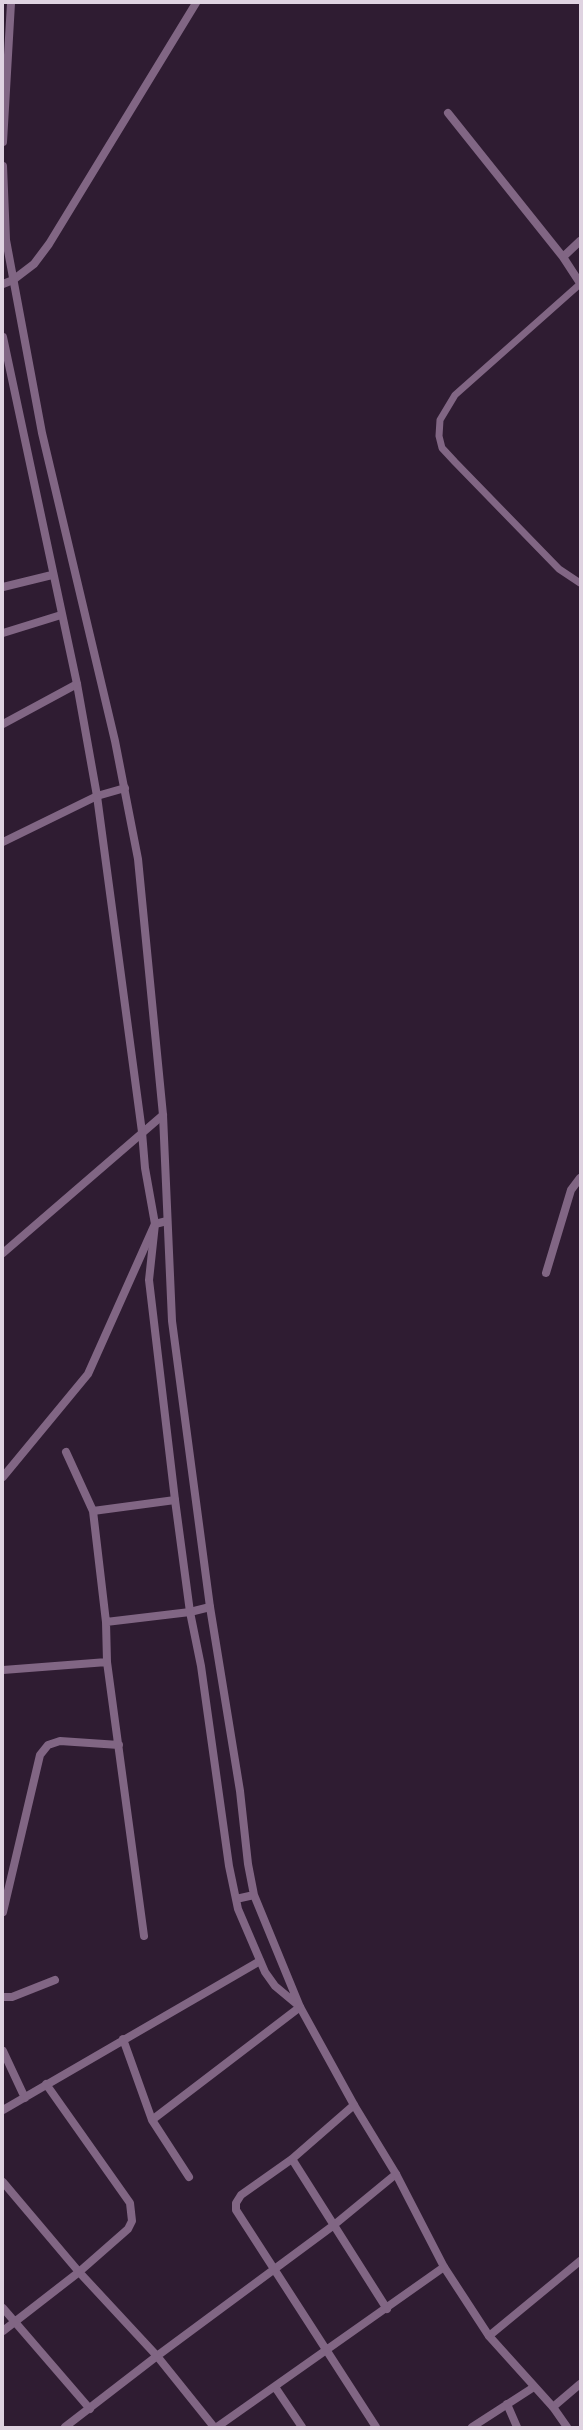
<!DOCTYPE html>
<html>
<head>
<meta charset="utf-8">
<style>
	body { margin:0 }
	#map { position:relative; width:583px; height:2430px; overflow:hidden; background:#2f1c32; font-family:"DM Sans",sans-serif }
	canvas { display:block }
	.frame { position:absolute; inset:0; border:4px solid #dfd3e1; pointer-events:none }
</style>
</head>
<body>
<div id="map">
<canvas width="583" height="2430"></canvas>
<div class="frame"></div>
</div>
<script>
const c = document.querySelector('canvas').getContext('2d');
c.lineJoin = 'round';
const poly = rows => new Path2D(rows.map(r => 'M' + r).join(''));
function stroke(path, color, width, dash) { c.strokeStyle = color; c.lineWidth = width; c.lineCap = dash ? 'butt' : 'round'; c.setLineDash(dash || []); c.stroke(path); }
const service = poly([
	[580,284,455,395,440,420,439,436,442,448,455,462,559,569,580,583]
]);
const minor = poly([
	[448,113,563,257,580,283],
	[563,257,580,241],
	[3,284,13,280,34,264,49,244,196,3],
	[3,587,52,575],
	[3,633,61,615],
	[3,724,77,684],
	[3,842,97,796,125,788],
	[3,1253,163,1115],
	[546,1273,571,1190,580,1178],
	[66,1452,93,1511,106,1622,107,1662,144,1936],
	[3,1477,88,1374,155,1224,167,1221],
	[93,1511,175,1500],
	[106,1622,190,1612,210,1607],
	[3,1670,107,1662],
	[3,1912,40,1755,48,1745,60,1741,119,1745],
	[3,1997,12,1997,55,1980],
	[123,2039,152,2120,189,2177],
	[3,2051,25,2098],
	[354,2105,292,2159,241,2195,236,2203,236,2210,376,2427],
	[3,2110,260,1961],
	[152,2120,300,2007],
	[292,2159,387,2309],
	[3,2182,79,2272,157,2356,214,2427],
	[3,2308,90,2409],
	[3,2331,79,2272,128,2229,132,2221,130,2203,46,2084],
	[489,2336,580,2261],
	[275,2387,302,2427],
	[507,2404,517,2427],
	[553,2407,580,2384],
	[65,2427,157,2356,334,2225,396,2174],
	[217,2427,444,2267],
	[472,2427,534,2387]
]);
const tertiary = poly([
	[3,142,11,3],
	[3,166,6,240,42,433,115,741,138,859,163,1115,172,1321,210,1607,240,1791,248,1864,254,1895,300,2007,354,2105,396,2174,444,2267,489,2336,553,2407,567,2427],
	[3,337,77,684,97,796,142,1132,145,1168,155,1224,149,1280,175,1500,190,1612,201,1666,229,1866,238,1909,265,1972,275,1986,299,2006],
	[236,1899,254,1895]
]);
stroke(service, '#816684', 7);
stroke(minor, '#816684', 8);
stroke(tertiary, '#816684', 8);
</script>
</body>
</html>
